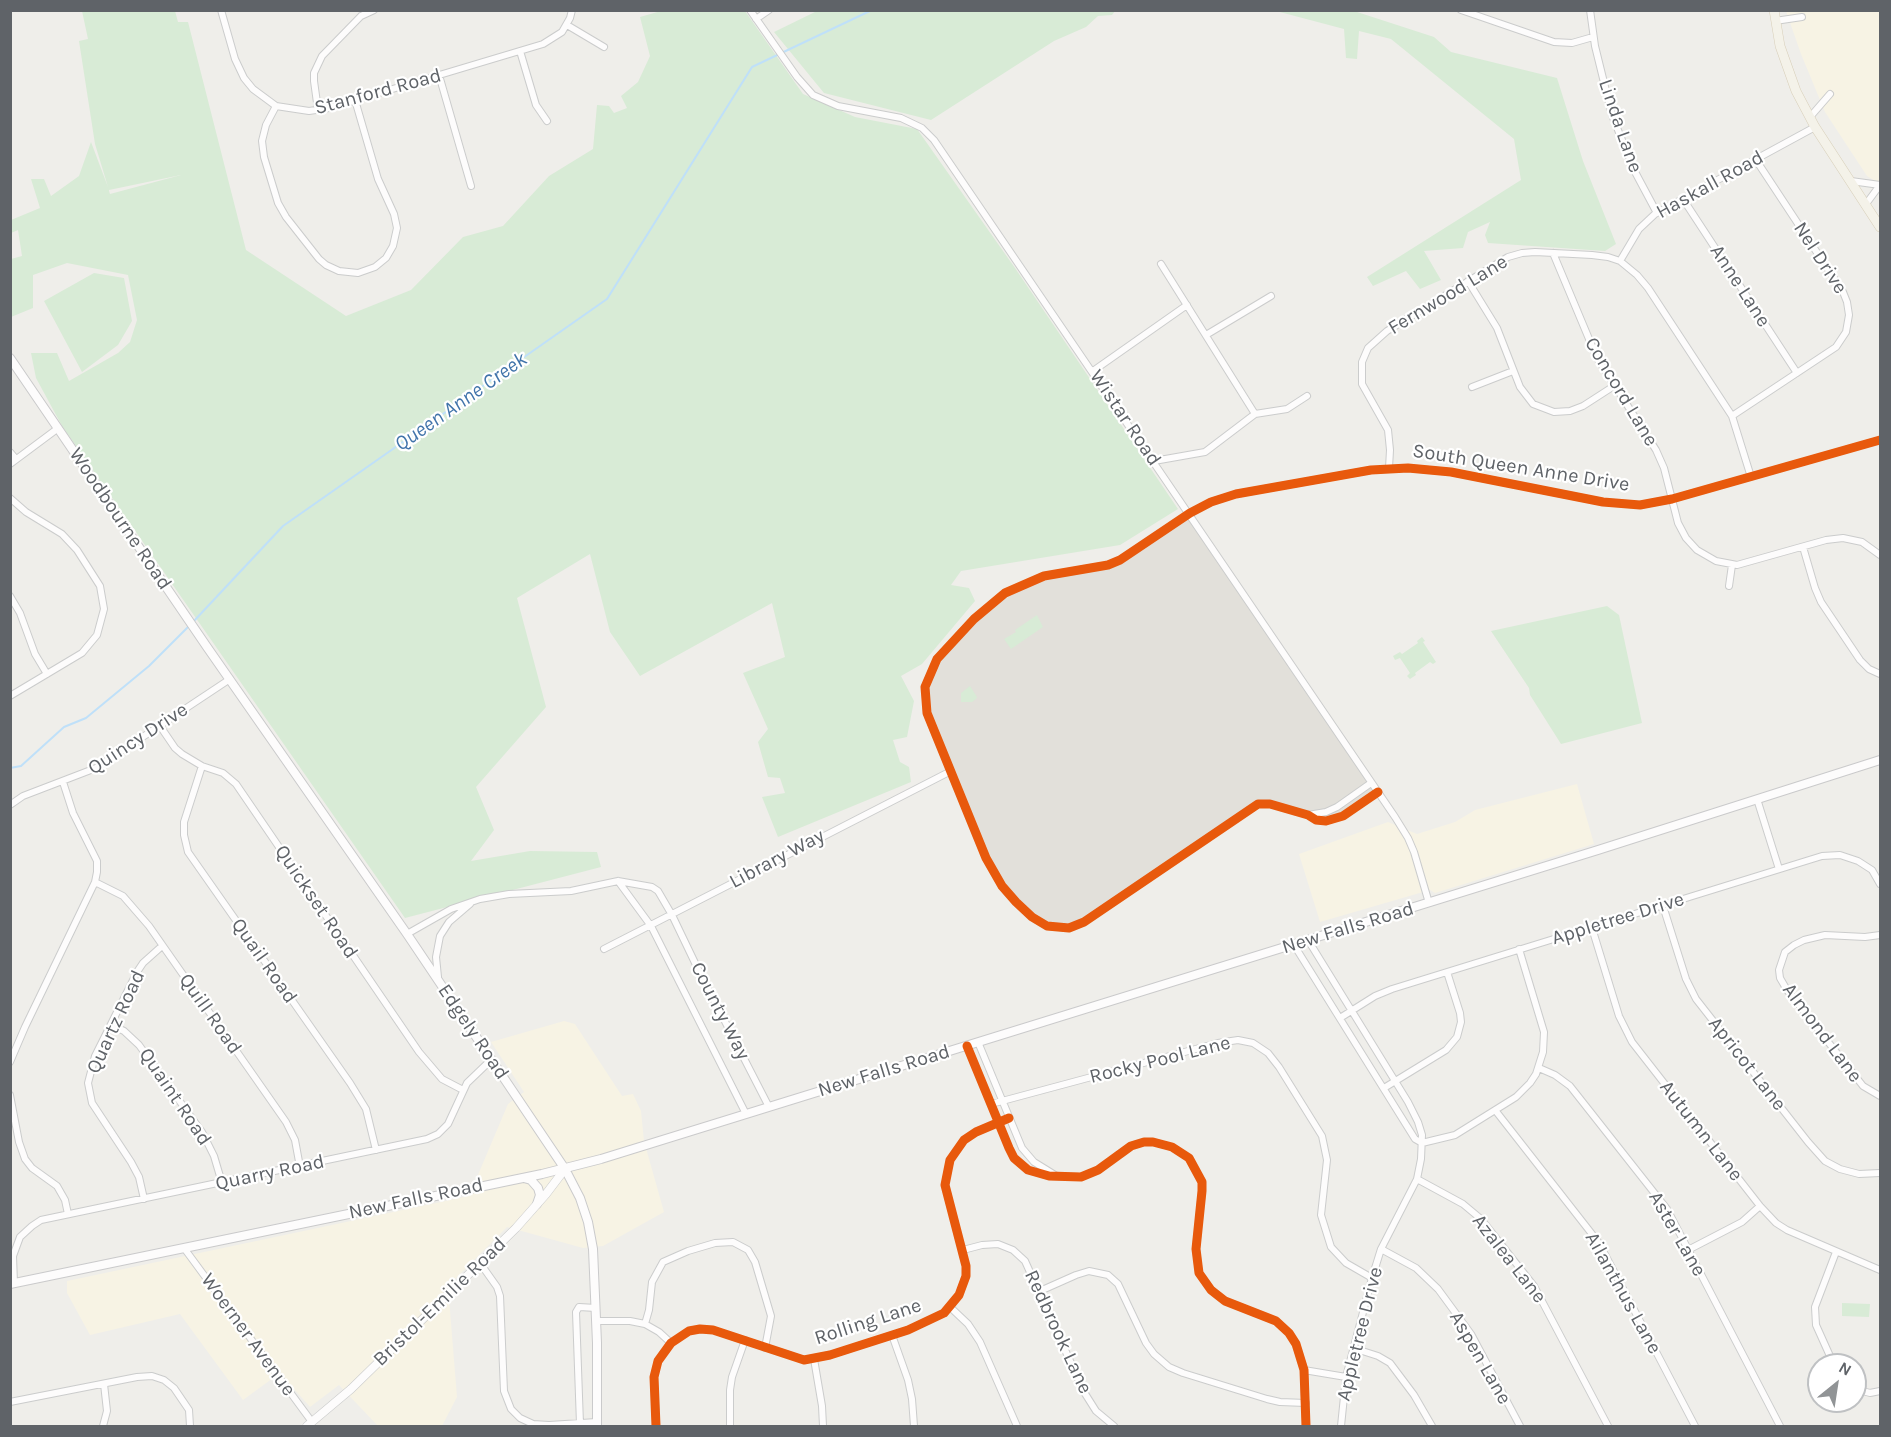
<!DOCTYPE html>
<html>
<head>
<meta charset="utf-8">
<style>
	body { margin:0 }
	#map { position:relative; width:1891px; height:1437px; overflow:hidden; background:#efeeea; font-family:Karla,sans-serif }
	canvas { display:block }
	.frame { position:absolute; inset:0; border:12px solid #5f6368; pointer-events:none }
	.north { position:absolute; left:1807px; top:1353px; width:60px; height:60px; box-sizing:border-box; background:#fff; border:2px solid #bfc1c3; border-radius:50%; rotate:30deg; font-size:16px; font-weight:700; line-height:24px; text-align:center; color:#5f6368 }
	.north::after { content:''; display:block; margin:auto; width:21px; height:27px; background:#919496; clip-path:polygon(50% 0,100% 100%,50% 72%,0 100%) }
</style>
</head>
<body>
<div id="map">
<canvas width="1891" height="1437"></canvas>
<div class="frame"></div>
<div class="north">N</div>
</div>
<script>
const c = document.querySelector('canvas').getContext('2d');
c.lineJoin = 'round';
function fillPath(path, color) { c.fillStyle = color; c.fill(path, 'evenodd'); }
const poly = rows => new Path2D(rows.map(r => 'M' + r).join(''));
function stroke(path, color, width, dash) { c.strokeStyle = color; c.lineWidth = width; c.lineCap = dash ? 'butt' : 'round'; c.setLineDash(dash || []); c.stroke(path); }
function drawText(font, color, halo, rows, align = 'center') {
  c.font = font + ' Karla,sans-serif'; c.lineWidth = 4.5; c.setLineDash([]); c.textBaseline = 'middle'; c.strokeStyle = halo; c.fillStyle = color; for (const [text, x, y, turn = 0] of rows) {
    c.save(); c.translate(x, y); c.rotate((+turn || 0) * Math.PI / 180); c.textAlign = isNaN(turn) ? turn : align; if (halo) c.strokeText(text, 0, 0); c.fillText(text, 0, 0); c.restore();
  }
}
const commercial = poly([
	[1786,11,1880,11,1880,184,1867,176,1825,112,1801,54],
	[1577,784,1594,844,1435,893,1430,890,1320,922,1299,854,1388,822,1417,834,1455,822,1475,810],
	[564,1021,575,1024,622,1096,633,1094,641,1111,644,1141,664,1212,603,1246,583,1248,507,1227,448,1286,457,1397,442,1426,378,1426,339,1385,310,1407,280,1373,243,1400,180,1314,90,1335,67,1293,67,1281,469,1196,508,1104,524,1092,491,1042]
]);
const education = poly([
	[1190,513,1378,792,1343,816,1326,821,1262,803,1084,922,1060,928,1032,917,995,875,925,703,930,672,984,609,1034,579,1108,565]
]);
const green = poly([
	[82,11,175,11,178,22,188,22,246,250,346,316,411,290,463,237,503,226,549,176,593,149,597,105,609,106,614,113,627,108,621,96,638,82,650,56,640,17,661,11,745,11,803,94,855,117,917,129,1015,268,1178,509,1120,545,961,571,951,585,969,588,975,601,922,664,901,676,914,701,907,737,893,740,900,762,909,767,911,782,778,837,762,797,785,793,780,778,768,777,758,742,768,729,743,673,785,657,772,603,640,676,610,632,590,554,517,598,546,707,476,787,494,830,471,861,530,851,597,852,601,867,405,918,62,426,36,378,31,353,57,353,69,381,118,353,130,342,137,320,128,275,67,263,33,275,33,308,11,317,11,259,22,256,18,230,11,233,11,220,40,208,31,179,44,179,51,196,79,176,91,142,108,187,95,144,79,41,88,39],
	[181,175,110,194,109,191,109,190],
	[817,11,817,10,1115,11,1112,15,1098,16,1086,27,1054,41,931,120,824,93,774,32],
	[1276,11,1354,11,1434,37,1451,52,1557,78,1583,161,1616,244,1605,251,1488,243,1485,235,1490,222,1468,232,1463,248,1424,251,1441,280,1420,289,1406,271,1373,286,1367,277,1521,180,1514,139,1391,39,1359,31,1357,59,1346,58,1344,29],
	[94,273,124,278,132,321,118,345,82,372,44,301],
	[1607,606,1619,615,1642,723,1561,744,1530,695,1529,688,1491,631],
	[1037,615,1043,627,1011,649,1004,639,1016,632,1015,630],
	[1422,637,1425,641,1423,642,1436,662,1433,664,1430,662,1415,673,1416,675,1410,679,1407,676,1410,673,1400,658,1395,660,1393,656,1400,652,1402,654,1418,643,1417,641],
	[970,686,977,697,976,699,972,702,961,702,961,693],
	[1842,1303,1870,1304,1869,1317,1842,1316]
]);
const stream = poly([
	[193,622,283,526,607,299,752,67,872,10],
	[10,768,21,766,64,727,86,718,149,666,189,626]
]);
const minor = poly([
	[221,10,235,59,244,78,253,89,276,106,309,111,329,108,543,44,562,32,570,18,572,10],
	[750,10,797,77,813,95,838,106,901,118,922,128,934,140,1395,817,1408,838,1414,852,1429,903],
	[1461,10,1554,42,1572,43,1593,37],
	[1590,10,1595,46,1612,115,1634,170,1657,213],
	[756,19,769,10],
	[1775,21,1802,17],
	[567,25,604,47],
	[520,51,536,105,547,121],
	[439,75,471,186],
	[276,106,266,125,262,141,264,157,278,203,286,217,319,259,326,265,339,271,358,273,375,267,386,258,393,246,397,228,394,214,378,179,355,100],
	[318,110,314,81,314,73,322,56,361,16,374,10],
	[1810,117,1830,94],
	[1851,181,1880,185],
	[1683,199,1797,373],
	[1866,204,1880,185],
	[1553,253,1597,358,1656,450,1664,468,1678,523,1686,538,1697,550,1716,561,1737,565,1826,540,1843,538,1862,542,1880,555],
	[1620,261,1639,229,1655,214,1815,127],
	[1161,264,1255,414],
	[1468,281,1497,328,1520,387,1533,404,1554,412,1570,411,1583,406,1614,386],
	[1206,335,1271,296],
	[1093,371,1187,305],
	[1472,387,1513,371],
	[1732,416,1836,347,1846,332,1849,315,1847,302,1843,292,1756,160],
	[10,452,16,459],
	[1154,461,1205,452,1255,414,1287,409,1307,396],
	[10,464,57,429],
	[1389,468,1390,450,1388,430,1362,384,1362,362,1368,348,1387,331,1508,257,1522,253,1535,252,1592,255,1608,257,1620,261,1637,275,1648,288,1732,416,1751,477],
	[10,498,26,512,62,534,77,550,100,586,104,609,97,635,82,653,10,696],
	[1803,547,1815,588,1821,602,1860,660,1869,669,1880,674],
	[1729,586,1732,565],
	[10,596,20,613,35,654,47,674],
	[160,726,175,748,182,754,202,766,223,773,236,784,419,1052,442,1079,463,1090],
	[202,766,184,822,184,835,188,852,350,1083,366,1109,376,1150],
	[1378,792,1343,816,1326,821,1316,820,1308,815,1270,804,1258,804,1084,922,1069,928,1047,926,1032,917,1016,902,1002,886,986,858,927,713,925,687,937,659,974,619,1005,593,1044,576,1108,565,1120,560,1190,513,1211,502,1236,494,1371,470,1408,468,1451,472,1603,502,1640,505,1672,499,1880,440],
	[1757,799,1779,869],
	[10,805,23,796,96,768,230,679],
	[1308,815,1326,812,1337,807,1371,783],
	[618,881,651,926,746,1114],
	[95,882,123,896,149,926,286,1122,295,1140,300,1167],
	[1663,906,1686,979,1696,999,1808,1142,1825,1161,1840,1169,1859,1174,1880,1173],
	[1592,928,1619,1016,1632,1042,1760,1206,1776,1223,1787,1230,1880,1270],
	[407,934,451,909,480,899,509,894,571,891,618,881,652,887,658,891,672,915,696,965,769,1107],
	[1880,935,1865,937,1825,935,1804,940,1794,945,1785,952,1779,970,1780,978,1787,990,1863,1086,1880,1096],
	[1308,940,1408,1102,1418,1122,1422,1135,1421,1159,1417,1179,1381,1249,1372,1278,1346,1377,1341,1426],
	[1294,945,1415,1139,1422,1143],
	[604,949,951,771],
	[438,977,436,957,440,936,449,922,470,904],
	[1340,1018,1375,996,1392,989,1822,856,1840,855,1858,861,1872,870,1880,884],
	[111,1025,124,1031,139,1045,202,1132,214,1156,222,1183],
	[978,1042,1022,1148,1034,1162,1055,1175],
	[967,1046,1009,1148,1014,1158,1028,1170,1049,1176,1081,1177,1098,1170,1131,1146,1144,1142,1153,1142,1172,1147,1189,1158,1202,1182,1202,1191,1196,1249,1199,1273,1211,1290,1225,1301,1276,1321,1289,1333,1296,1344,1304,1370,1306,1426],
	[10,1062,25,1027,95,882,97,872,97,861,73,813,63,782],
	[1539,1068,1555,1075,1570,1086,1667,1209,1780,1426],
	[1384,1088,1446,1050,1457,1037,1461,1022,1460,1013,1447,972],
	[10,1095,19,1142,25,1159,32,1168,57,1186,65,1200,68,1214],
	[991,1104,1218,1043,1238,1040,1253,1043,1268,1053,1279,1067,1322,1136,1327,1160,1321,1215,1331,1247,1346,1263,1372,1278],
	[1495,1110,1599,1243,1695,1426],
	[1422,1143,1455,1135,1516,1097,1530,1083,1536,1074,1543,1052,1544,1032,1519,949],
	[1417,1179,1463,1204,1481,1219,1534,1286,1608,1426],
	[144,1199,139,1177,131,1162,92,1103,88,1083,95,1056,137,972,143,963,162,946],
	[184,1248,312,1422],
	[1381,1249,1416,1268,1438,1289,1471,1334,1520,1426],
	[963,1250,982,1245,998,1244,1013,1250,1025,1261,1084,1392,1096,1411,1114,1426],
	[1688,1250,1742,1222,1760,1206],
	[480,1263,497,1287,500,1296,504,1391,511,1409,520,1418,533,1424,549,1425,597,1422],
	[14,1283,13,1256,20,1237,32,1226,41,1220,427,1139,438,1134,448,1124,467,1083,492,1059],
	[1040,1291,1076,1275,1089,1271,1108,1275,1118,1284,1146,1343,1154,1354,1169,1367,1183,1373,1267,1399,1280,1402,1306,1403],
	[950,1307,968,1324,980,1342,1017,1426],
	[597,1321,630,1321,645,1324,659,1332,671,1343],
	[645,1324,649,1310,652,1282,663,1262,688,1251,715,1243,733,1242,748,1250,755,1262,771,1316,765,1348],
	[892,1335,908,1380,912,1399,914,1426],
	[1353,1348,1378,1356,1390,1363,1414,1395,1432,1426],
	[814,1359,822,1406,823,1426],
	[1834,1365,1816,1325,1815,1307,1836,1252],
	[1304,1370,1346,1377],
	[1855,1389,1870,1393,1880,1391],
	[10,1402,137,1377,152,1376,164,1380,174,1388,189,1410,190,1426],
	[580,1424,576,1312,579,1307,596,1308],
	[103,1426,107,1411,104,1384],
	[656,1426,654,1377,658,1361,671,1343,689,1331,700,1329,713,1330,804,1360,830,1355,908,1330,944,1313,959,1295,966,1276,966,1266,945,1185,950,1160,964,1140,976,1132,1009,1118],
	[730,1426,730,1390,732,1377,745,1340]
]);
const tertiary = poly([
	[307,1426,351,1389,516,1228,546,1194,565,1169]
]);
const secondary = poly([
	[10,358,207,647,407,934,565,1169,580,1198,588,1222,593,1249,597,1343,597,1426],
	[524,1178,531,1180,538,1188,540,1195,537,1204],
	[10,1284,542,1174,601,1159,1598,850,1880,760]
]);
const primary = poly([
	[1774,10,1780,46,1796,91,1815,127,1880,227]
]);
const cycleway = poly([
	[1378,792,1343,816,1326,821,1316,820,1308,815,1270,804,1258,804,1084,922,1069,928,1047,926,1032,917,1016,902,1002,886,986,858,927,713,925,687,937,659,974,619,1005,593,1044,576,1108,565,1120,560,1190,513,1211,502,1236,494,1371,470,1408,468,1451,472,1603,502,1640,505,1672,499,1880,440],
	[967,1046,1009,1148,1014,1158,1028,1170,1049,1176,1081,1177,1098,1170,1131,1146,1144,1142,1153,1142,1172,1147,1189,1158,1202,1182,1202,1191,1196,1249,1199,1273,1211,1290,1225,1301,1276,1321,1289,1333,1296,1344,1304,1370,1306,1426],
	[656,1426,654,1377,658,1361,671,1343,689,1331,700,1329,713,1330,804,1360,830,1355,908,1330,944,1313,959,1295,966,1276,966,1266,945,1185,950,1160,964,1140,976,1132,1009,1118]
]);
const streetNames = [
	["Stanford Road",378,92,-15],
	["Linda Lane",1620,126,71],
	["Haskall Road",1710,185,-29],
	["Nel Drive",1820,258,57],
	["Anne Lane",1740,286,57],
	["Fernwood Lane",1448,295,-31],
	["Concord Lane",1621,392,59],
	["Wistar Road",1125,418,56],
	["South Queen Anne Drive",1521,468,9],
	["Woodbourne Road",120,519,56],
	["Quincy Drive",138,739,-33],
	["Library Way",777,859,-28],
	["Quickset Road",316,902,56],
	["Appletree Drive",1618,919,-17],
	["New Falls Road",1348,928,-17],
	["Quail Road",264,961,55],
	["County Way",720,1011,63],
	["Quill Road",210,1014,55],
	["Quartz Road",116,1022,-65],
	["Edgely Road",473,1032,56],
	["Almond Lane",1822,1033,53],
	["Rocky Pool Lane",1160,1060,-14],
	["Apricot Lane",1747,1064,52],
	["New Falls Road",884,1071,-17],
	["Quaint Road",175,1097,56],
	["Autumn Lane",1701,1131,52],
	["Quarry Road",270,1173,-12],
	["New Falls Road",416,1199,-12],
	["Aster Lane",1677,1234,60],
	["Azalea Lane",1509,1259,52],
	["Ailanthus Lane",1623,1293,61],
	["Bristol-Emilie Road",440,1302,-44],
	["Rolling Lane",868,1322,-18],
	["Redbrook Lane",1058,1332,65],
	["Appletree Drive",1360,1334,-76],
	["Woerner Avenue",248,1335,54],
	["Aspen Lane",1480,1358,60]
];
const waterNames = [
	["Queen Anne Creek",461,402,-35]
];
fillPath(commercial, '#f7f3e4');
fillPath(education, '#e2e0da');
fillPath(green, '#d8ebd6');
stroke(stream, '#bfe0f9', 2);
stroke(minor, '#cbcccc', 8);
stroke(tertiary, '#cbcccc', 9);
stroke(secondary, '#cacacb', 10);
stroke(primary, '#d7ceb8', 10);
stroke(minor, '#fdfcfc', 6);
stroke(tertiary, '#fdfcfc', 8);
stroke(secondary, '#fdfcfc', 8);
stroke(primary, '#f4f2e9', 9);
stroke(cycleway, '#e8590c', 9);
drawText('20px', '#5f6368', '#fff', streetNames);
drawText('italic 21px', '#4174aa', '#fff', waterNames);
</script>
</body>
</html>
